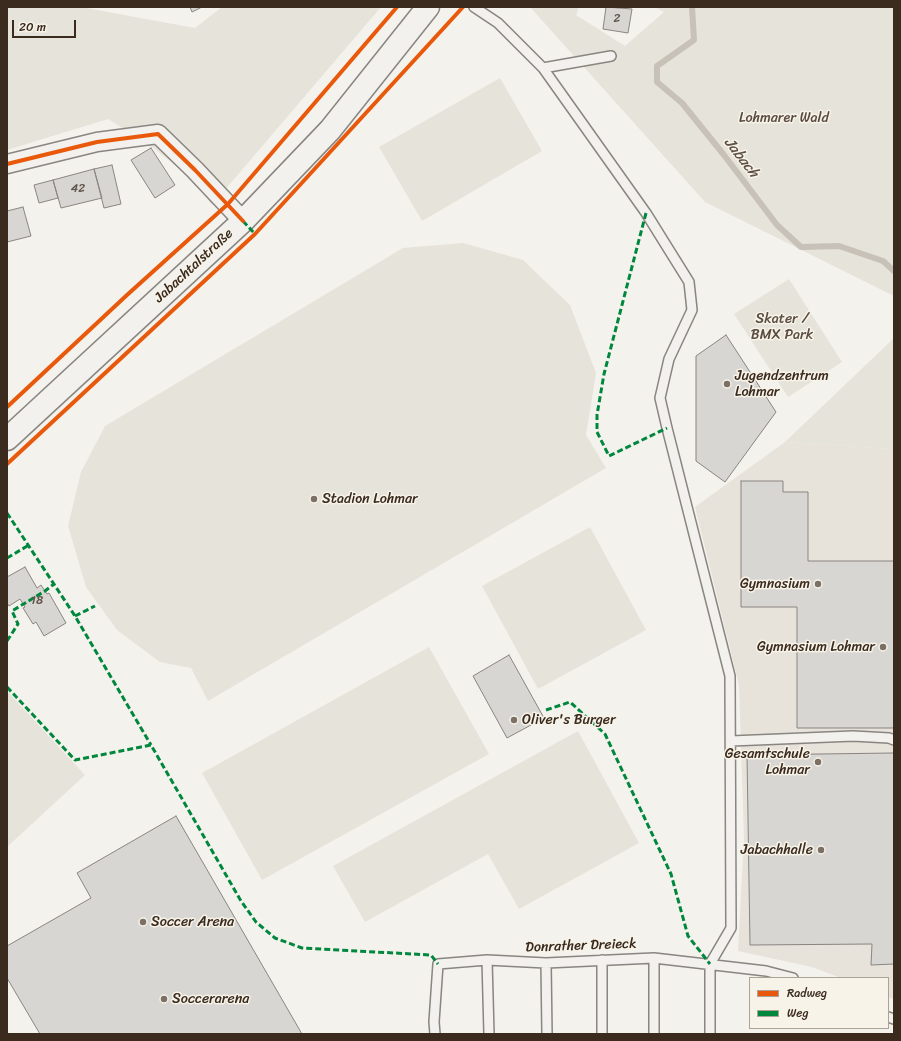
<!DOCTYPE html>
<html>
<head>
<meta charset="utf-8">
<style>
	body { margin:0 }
	#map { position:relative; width:901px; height:1041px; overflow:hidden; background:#f4f2ec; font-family:Sriracha,sans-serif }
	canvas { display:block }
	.frame { position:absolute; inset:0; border:8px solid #3b2a1e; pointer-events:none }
	.legend { position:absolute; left:749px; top:977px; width:140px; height:52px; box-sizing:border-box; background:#f7f3e8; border:1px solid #aca397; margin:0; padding:5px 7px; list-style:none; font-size:12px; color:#3b2a1e }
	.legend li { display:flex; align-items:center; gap:8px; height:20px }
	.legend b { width:20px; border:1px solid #aca397 }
	.scale { position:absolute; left:12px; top:20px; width:64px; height:18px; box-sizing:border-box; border:2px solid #3b2a1e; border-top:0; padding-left:5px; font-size:12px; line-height:14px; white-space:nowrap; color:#3b2a1e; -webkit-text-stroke:3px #f7f3e8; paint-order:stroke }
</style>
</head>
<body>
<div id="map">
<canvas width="901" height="1041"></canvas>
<div class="frame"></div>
<ul class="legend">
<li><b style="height:5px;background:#e8590c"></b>Radweg</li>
<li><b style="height:5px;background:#00873e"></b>Weg</li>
</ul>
<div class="scale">20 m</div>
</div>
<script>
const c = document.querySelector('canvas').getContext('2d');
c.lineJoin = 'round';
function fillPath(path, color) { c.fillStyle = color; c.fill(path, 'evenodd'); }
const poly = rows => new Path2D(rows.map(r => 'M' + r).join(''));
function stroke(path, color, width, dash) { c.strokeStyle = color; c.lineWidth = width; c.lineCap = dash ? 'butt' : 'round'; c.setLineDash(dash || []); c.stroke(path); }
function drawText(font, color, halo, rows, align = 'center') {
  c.font = font + ' Sriracha,sans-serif'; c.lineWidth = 3; c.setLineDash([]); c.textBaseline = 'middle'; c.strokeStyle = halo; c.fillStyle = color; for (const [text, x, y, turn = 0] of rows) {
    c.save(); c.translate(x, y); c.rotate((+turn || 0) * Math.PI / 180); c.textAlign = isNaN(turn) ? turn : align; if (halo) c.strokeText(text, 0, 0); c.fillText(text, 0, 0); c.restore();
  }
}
const built = poly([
	[785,442,894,449,894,999,888,997,888,978,841,978,812,967,738,951,744,838,739,685,695,507]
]);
const green = poly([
	[7,7,81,7,195,28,222,7,381,7,212,205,192,179,152,147,108,119,7,150],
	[530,7,579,7,576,15,625,46,664,12,654,7,894,7,894,296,705,202],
	[500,78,542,151,422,221,379,147],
	[463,243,523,260,570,305,596,373,586,435,606,468,208,701,191,668,160,662,117,630,86,587,68,526,81,472,105,426,403,248],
	[789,279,842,362,788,397,734,314],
	[894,338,894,449,785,442],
	[590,527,646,630,538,689,482,586],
	[429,647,489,754,262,880,202,773],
	[7,691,85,775,7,847],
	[578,731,639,843,519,909,488,854,365,922,333,866]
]);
const stream = poly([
	[692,7,694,40,657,66,657,82,682,103,724,155,777,225,801,247,839,246,883,261,894,271]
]);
const building = poly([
	[190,7,202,7,192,12,190,7],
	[606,7,632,9,628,33,603,29,606,7],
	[151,148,175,185,155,198,131,160,151,148],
	[112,165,121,204,104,208,94,169,112,165],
	[94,169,102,198,61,208,53,180,94,169],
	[53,180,58,198,39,203,34,185,53,180],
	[23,207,31,236,7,242,7,211,23,207],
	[726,335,776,412,725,482,696,461,696,356,726,335],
	[741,481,783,481,783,492,808,492,808,561,894,561,894,728,797,728,797,607,741,607,741,481],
	[25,567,37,588,41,585,47,594,49,593,66,623,44,636,36,622,33,624,23,608,25,607,20,599,9,606,7,603,7,577,25,567],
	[509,655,544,718,507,738,473,676,509,655],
	[894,753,894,964,871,965,872,944,750,945,747,755,894,753],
	[176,816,302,1034,40,1034,7,978,7,946,91,898,77,873,176,816]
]);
const service = poly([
	[474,7,498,23,543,68,646,213,689,282,692,310,669,359,660,398,667,428,730,676,731,928,710,964,710,1034],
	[543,68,611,56],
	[731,741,853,736,889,738,894,740],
	[487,960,489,1034],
	[602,960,602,1034],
	[546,963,547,1034],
	[888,1017,894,1019],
	[435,1034,434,1022,438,964,487,960,546,963,654,958,766,971,793,978],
	[654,1034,654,958]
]);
const minor = poly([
	[7,164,97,142,158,134,195,170,243,221]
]);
const primary = poly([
	[7,439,243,221,330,130,428,7]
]);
const quiet = poly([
	[646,213,604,374,597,415,597,432,609,456,667,428],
	[243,221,255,234],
	[7,513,75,616,151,745],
	[7,558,29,545],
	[75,616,95,606],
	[7,641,18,624,12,611,45,591,54,584],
	[7,687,75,760,151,745,241,901,256,922,275,938,302,948,431,955,438,964],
	[546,710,570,702,605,734,671,874,688,936,710,964]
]);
const cycleway = poly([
	[7,164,97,142,158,134,195,170,243,221],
	[7,407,127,295,228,204,397,7],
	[7,464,255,234,463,7]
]);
const markers = [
	[727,384,4,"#7c7066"],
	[314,499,4,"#7c7066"],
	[818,584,4,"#7c7066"],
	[883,647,4,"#7c7066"],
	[514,720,4,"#7c7066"],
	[818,762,4,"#7c7066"],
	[821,850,4,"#7c7066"],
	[143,922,4,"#7c7066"],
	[164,999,4,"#7c7066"]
];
const numberNames = [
	["2",617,19],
	["42",78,189],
	["18",37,601]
];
const parkNames = [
	["Lohmarer Wald",784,118],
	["Skater /",782,319],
	["BMX Park",782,335]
];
const streetNames = [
	["Jabachtalstraße",194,266,-43],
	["Donrather Dreieck",581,946,-2]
];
const poiNames = [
	["Jugendzentrum",735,376],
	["Lohmar",735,392],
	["Stadion Lohmar",322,499],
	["Gymnasium",810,584,"right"],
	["Gymnasium Lohmar",875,647,"right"],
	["Oliver's Burger",522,720],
	["Gesamtschule",810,754,"right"],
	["Lohmar",810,770,"right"],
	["Jabachhalle",813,850,"right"],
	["Soccer Arena",151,922],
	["Soccerarena",172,999]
];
const waterNames = [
	["Jabach",741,158,52]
];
fillPath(built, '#e7e2da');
fillPath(green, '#e6e3da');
stroke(stream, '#c7c1b7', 6);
fillPath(building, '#d8d6d2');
stroke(building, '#898580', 1);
stroke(service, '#898580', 12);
stroke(minor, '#898580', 21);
stroke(primary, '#898580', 25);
stroke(service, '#f2f1ed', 9);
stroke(minor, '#f2f1ed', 18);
stroke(primary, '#f2f1ed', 22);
stroke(quiet, '#00873e', 3, [6, 3]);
stroke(cycleway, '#e8590c', 4);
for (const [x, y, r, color] of markers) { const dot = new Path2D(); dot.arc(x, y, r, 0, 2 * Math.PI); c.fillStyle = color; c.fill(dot); stroke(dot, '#f7f3e8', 1.5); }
drawText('12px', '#62554b', null, numberNames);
drawText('14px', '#5b4c41', '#f7f3e8', parkNames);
drawText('14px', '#3b2a1e', '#f7f3e8', streetNames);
drawText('14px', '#3b2a1e', '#f7f3e8', poiNames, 'left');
drawText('italic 15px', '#5f5145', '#f7f3e8', waterNames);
</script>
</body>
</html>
